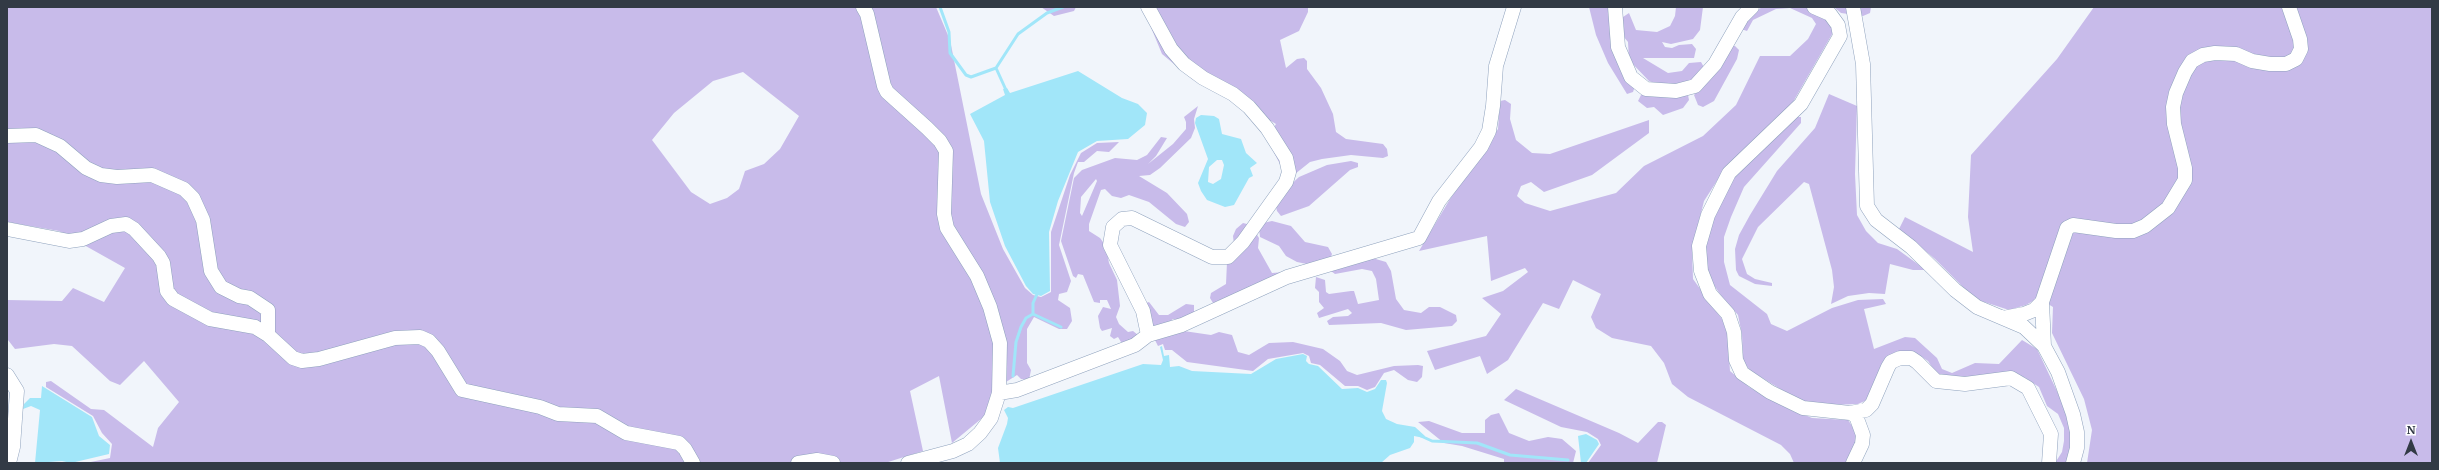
<!DOCTYPE html>
<html>
<head>
<meta charset="utf-8">
<style>
	body { margin:0 }
	#map { position:relative; width:2439px; height:470px; overflow:hidden; background:#f1f5fb; font-family:Merriweather,serif }
	canvas { display:block }
	.frame { position:absolute; inset:0; border:8px solid #323a45; pointer-events:none }
	.north { position:absolute; left:2391px; top:422px; width:40px; height:40px; -webkit-text-stroke:3px #fff; paint-order:stroke; rotate:0deg; font-size:11px; font-weight:700; line-height:16px; text-align:center; color:#323a45 }
	.north::after { content:''; display:block; margin:auto; width:14px; height:18px; background:#323a45; clip-path:polygon(50% 0,100% 100%,50% 72%,0 100%) }
</style>
</head>
<body>
<div id="map">
<canvas width="2439" height="470"></canvas>
<div class="frame"></div>
<div class="north">N</div>
</div>
<script>
const c = document.querySelector('canvas').getContext('2d');
c.lineJoin = 'round';
function fillPath(path, color) { c.fillStyle = color; c.fill(path, 'evenodd'); }
const poly = rows => new Path2D(rows.map(r => 'M' + r).join(''));
function stroke(path, color, width, dash) { c.strokeStyle = color; c.lineWidth = width; c.lineCap = dash ? 'butt' : 'round'; c.setLineDash(dash || []); c.stroke(path); }
const green = poly([
	[7,7,936,7,950,40,981,194,1003,249,1025,288,1033,295,1041,297,1051,292,1051,232,1070,175,1081,153,1097,143,1119,142,1109,152,1097,151,1084,162,1078,162,1074,173,1059,245,1071,281,1067,292,1059,294,1058,300,1070,308,1072,321,1067,329,1059,329,1034,317,1027,329,1027,363,1031,370,1029,380,1021,379,1017,375,1006,382,991,400,987,414,952,443,939,376,910,391,923,451,885,463,86,463,110,458,112,444,102,433,93,416,46,387,46,382,51,381,91,409,104,410,153,447,158,428,179,402,144,361,120,385,110,381,72,346,54,344,15,349,8,340,7,300,62,301,73,288,104,302,125,268,59,231,7,222],
	[743,72,799,116,780,149,764,164,745,171,739,189,727,198,710,204,691,192,652,140,674,113,713,81],
	[1041,7,1076,7,1074,11,1054,16],
	[1140,7,1308,7,1308,12,1299,31,1280,40,1286,68,1297,59,1304,58,1307,61,1307,69,1321,88,1333,114,1336,132,1346,139,1383,144,1387,149,1388,156,1383,158,1351,155,1322,159,1310,162,1295,174,1283,170,1267,139,1276,124,1271,121,1256,122,1225,95,1192,79,1162,54,1143,8],
	[1589,7,1610,7,1635,86,1633,92,1627,94,1608,63,1596,35],
	[1676,7,1703,7,1700,30,1693,39,1671,44,1662,42,1665,47,1672,48,1679,45,1692,44,1696,49,1694,58,1643,58,1668,73,1682,71,1689,63,1701,62,1705,69,1700,77,1687,83,1661,85,1649,81,1629,60,1628,42,1623,36,1623,17,1629,13,1636,30,1657,32,1670,26,1675,16],
	[1762,7,1805,7,1829,19,1835,29,1789,109,1724,170,1704,201,1692,250,1693,279,1727,326,1730,371,1749,387,1779,404,1812,418,1848,420,1857,433,1854,452,1847,463,1794,463,1790,454,1781,445,1688,397,1672,384,1664,363,1651,346,1612,338,1596,328,1591,317,1601,294,1573,280,1559,309,1543,303,1508,360,1487,374,1480,356,1435,370,1427,351,1486,336,1501,314,1482,298,1503,291,1528,272,1525,268,1491,281,1487,236,1419,251,1450,199,1498,129,1500,101,1505,100,1511,104,1510,119,1516,140,1532,153,1550,154,1649,120,1649,133,1592,175,1544,192,1531,182,1521,186,1517,196,1525,203,1550,211,1616,193,1644,166,1703,136,1736,105,1760,56,1790,56,1808,39,1816,24,1812,18,1790,8,1776,9,1753,20,1747,31,1741,29,1750,16],
	[1834,7,1871,7,1870,13,1863,16,1841,13],
	[2094,7,2432,7,2432,463,2087,463,2092,430,2084,399,2052,333,2053,307,2038,298,2026,305,2009,310,1975,299,1935,259,1899,229,1905,217,1973,252,1968,217,1971,155,2057,59],
	[1730,46,1735,46,1739,50,1737,59,1714,101,1703,107,1698,105,1694,95,1708,79],
	[1647,94,1688,95,1689,100,1683,108,1663,115,1654,107,1647,108,1638,101,1641,95],
	[1829,94,1857,106,1855,174,1857,215,1866,231,1878,243,1897,249,1926,270,1913,270,1890,264,1885,294,1869,293,1848,296,1831,304,1834,287,1832,270,1809,184,1804,182,1758,227,1742,259,1747,274,1755,279,1772,283,1772,286,1755,284,1739,276,1736,270,1735,249,1739,235,1750,215,1777,171,1815,128],
	[1198,106,1194,119,1195,128,1191,138,1160,168,1150,175,1139,176,1167,193,1187,214,1189,222,1185,227,1176,224,1149,202,1129,195,1121,198,1112,196,1105,189,1101,190,1089,224,1089,231,1100,238,1106,246,1109,263,1117,280,1120,306,1116,317,1119,324,1128,332,1133,331,1138,335,1127,344,1121,342,1118,337,1114,339,1110,336,1112,328,1102,331,1100,328,1098,316,1103,307,1111,309,1107,300,1100,300,1100,303,1094,302,1083,275,1078,274,1076,278,1073,276,1061,241,1074,178,1082,170,1115,158,1137,160,1147,155,1161,137,1167,138,1156,156,1148,164,1173,144,1186,129,1186,122,1184,117],
	[1096,179,1097,181,1082,216,1080,213,1081,197],
	[1795,117,1801,117,1801,123,1744,187,1731,217,1724,237,1724,262,1730,285,1767,314,1771,324,1787,331,1832,308,1858,300,1883,299,1886,304,1864,309,1874,349,1905,337,1915,338,1937,358,1942,369,1952,373,1975,363,1999,364,2022,340,2037,349,2065,408,2073,434,2070,457,2066,463,2055,463,2062,452,2064,441,2064,428,2058,414,2047,406,2039,387,2024,377,1958,380,1936,373,1928,361,1917,354,1901,352,1867,400,1858,404,1829,405,1805,403,1795,398,1751,371,1743,362,1742,335,1738,315,1722,297,1711,281,1706,265,1705,247,1710,224,1739,169],
	[1351,161,1358,163,1358,167,1350,170,1309,206,1281,216,1277,211,1276,207,1286,189,1299,177,1327,165],
	[1272,221,1291,226,1305,242,1328,247,1332,254,1330,260,1312,265,1297,262,1286,256,1279,246,1260,237,1259,229,1263,223],
	[1243,223,1251,225,1259,238,1258,248,1272,273,1286,272,1213,303,1210,298,1211,293,1226,284,1227,262,1234,245,1233,236,1236,229],
	[1369,257,1386,262,1391,271,1396,299,1404,310,1421,313,1429,307,1440,307,1456,315,1457,321,1452,326,1406,330,1381,323,1329,325,1327,321,1333,317,1348,316,1352,313,1348,309,1319,318,1317,313,1324,308,1319,302,1319,292,1315,288,1316,277,1325,280,1326,292,1329,294,1351,291,1354,291,1358,304,1379,300,1376,279,1372,271,1362,269,1335,274,1331,271],
	[1149,302,1159,315,1168,315,1186,304,1194,305,1194,314,1189,319,1173,319,1168,323,1177,330,1211,335,1219,332,1232,335,1238,352,1249,355,1269,343,1293,342,1323,349,1340,361,1347,371,1357,375,1394,366,1418,365,1423,366,1422,377,1417,382,1408,380,1394,370,1384,373,1375,387,1367,390,1358,386,1345,386,1320,365,1311,363,1309,356,1303,353,1268,359,1253,371,1187,362,1172,350,1165,350,1163,344,1158,346,1155,340,1146,303],
	[1516,389,1619,433,1638,443,1658,422,1662,422,1666,425,1657,463,1588,463,1601,445,1598,439,1587,432,1561,427,1504,400],
	[1499,413,1509,433,1529,441,1548,437,1562,439,1576,451,1573,463,1504,463,1504,459,1462,446,1444,443,1418,422,1429,421,1462,433,1485,433,1485,420,1491,415]
]);
const water = poly([
	[1078,71,1122,98,1138,104,1147,113,1145,125,1128,139,1097,141,1078,152,1058,201,1049,232,1050,291,1041,296,1033,294,1026,286,1005,246,990,202,984,141,970,114,1005,95,1003,89,1007,88,1010,93],
	[1201,115,1214,116,1219,119,1222,134,1241,139,1246,153,1257,163,1250,168,1253,176,1249,178,1234,205,1225,207,1207,200,1201,191,1198,183,1208,159,1195,123,1196,118],
	[1217,160,1222,160,1224,165,1221,179,1213,184,1208,182,1209,167],
	[1162,346,1164,356,1169,355,1170,367,1179,366,1192,371,1251,374,1276,359,1303,354,1307,356,1306,361,1309,364,1318,366,1342,389,1358,388,1367,392,1375,389,1381,380,1386,380,1387,383,1382,411,1386,419,1397,424,1415,427,1425,436,1424,438,1414,436,1414,442,1410,448,1390,455,1381,463,1000,463,998,448,1007,424,1008,418,1004,410,1008,407,1013,408,1143,364,1161,365,1163,360,1160,347],
	[42,386,92,417,99,436,110,445,109,454,71,463,62,461,35,463,40,410,31,406,23,409,24,404,30,398,41,398],
	[1586,434,1597,440,1599,444,1586,463,1581,463,1578,436]
]);
const stream = poly([
	[940,7,949,32,950,53,966,75,971,77,996,68,1018,34,1047,13,1063,7],
	[996,68,1006,90],
	[1033,314,1061,327],
	[1013,376,1016,342,1021,327,1026,318,1033,314,1033,303,1038,292],
	[1421,436,1432,441,1477,443,1510,455,1568,460]
]);
const minor = poly([
	[863,7,867,14,884,86,887,92,927,128,940,141,946,151,944,214,947,228,977,276,990,307,1000,343,999,393,991,418,980,433,968,444,953,451,908,463],
	[1615,7,1618,47,1631,77,1646,89,1676,91,1695,86,1715,64,1742,17,1752,7],
	[1814,7,1830,14,1838,25,1840,36,1801,104,1729,173,1708,215,1699,246,1701,271,1710,294,1728,314,1734,332,1736,360,1742,373,1770,392,1803,408,1850,413,1866,410,1872,404,1888,367,1891,362,1900,358,1911,358,1917,362,1936,381,1965,384,2011,378,2028,388,2051,434,2049,463],
	[1853,7,1863,64,1867,206,1876,220,1911,247,1955,290,1977,307,2024,327,2044,346,2058,372,2073,414,2077,432,2077,448,2073,463],
	[7,136,36,135,60,146,86,168,101,175,117,177,152,175,184,189,193,198,203,220,211,271,221,287,239,296,250,298,268,310,268,335],
	[7,229,69,241,83,239,111,226,126,224,134,229,159,256,163,263,167,291,173,299,210,319,255,327,268,335,293,358,302,361,319,359,395,338,420,337,429,341,438,351,462,390,540,407,558,414,597,416,626,433,679,443,685,449,693,463],
	[2003,318,2024,314,2034,310,2042,302],
	[1148,335,1143,311,1110,245,1113,227,1122,219,1132,218,1212,257,1228,257,1243,242,1286,182,1289,172,1286,158,1267,128,1249,107,1233,94,1203,78,1184,64,1171,49,1148,7],
	[2044,346,2042,302,2067,228,2073,225,2116,231,2133,231,2145,226,2168,208,2185,180,2185,168,2174,124,2173,107,2176,93,2185,72,2192,61,2203,55,2215,53,2236,54,2252,61,2270,64,2286,64,2296,59,2301,49,2300,39,2289,7],
	[7,375,17,391,13,447,9,463],
	[999,393,1017,390,1135,345,1148,335,1182,325,1287,277,1419,238,1439,201,1481,147,1489,131,1493,106,1496,66,1514,7],
	[1850,413,1856,416,1863,435,1862,444,1853,463],
	[798,463,817,460,833,463]
]);
fillPath(green, '#c8bbea');
fillPath(water, '#a1e6f9');
stroke(stream, '#a1e6f9', 3);
stroke(minor, '#8fa2bd', 15);
stroke(minor, '#fff', 14);
</script>
</body>
</html>
